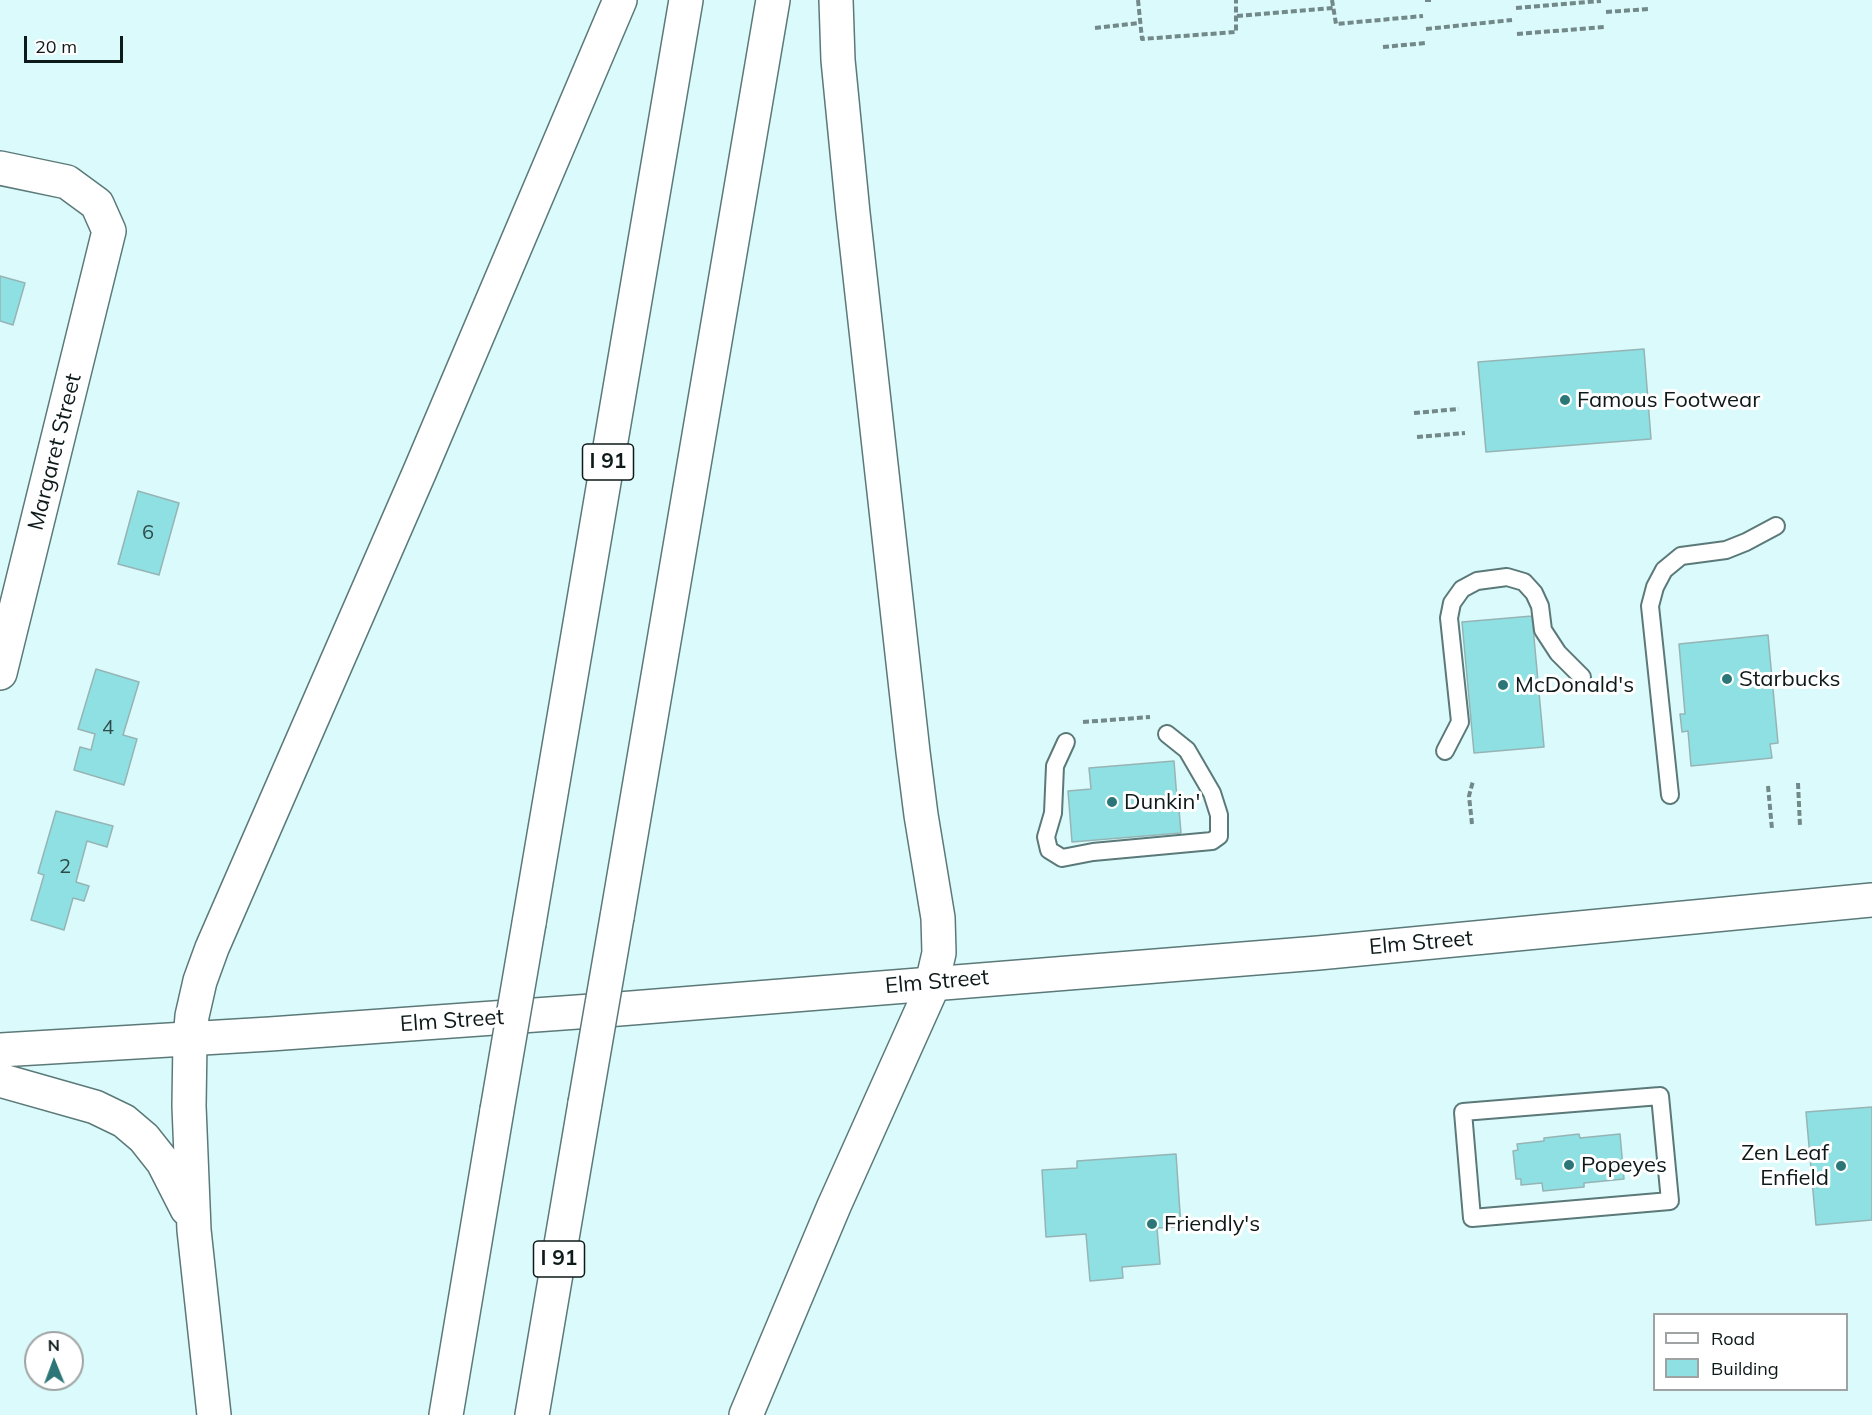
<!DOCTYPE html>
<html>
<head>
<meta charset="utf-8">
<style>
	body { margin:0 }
	#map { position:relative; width:1872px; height:1415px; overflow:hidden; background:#dbfafb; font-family:Mulish,sans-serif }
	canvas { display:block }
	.legend { position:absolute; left:1653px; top:1313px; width:195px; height:78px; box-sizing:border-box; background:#fff; border:2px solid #9fa3a3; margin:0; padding:8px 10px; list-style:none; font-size:18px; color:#0e1919 }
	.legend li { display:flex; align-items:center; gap:12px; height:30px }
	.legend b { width:30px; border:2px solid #9fa3a3 }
	.north { position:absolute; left:24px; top:1331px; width:60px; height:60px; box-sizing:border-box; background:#fff; border:2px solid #9fa3a3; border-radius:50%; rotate:359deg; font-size:16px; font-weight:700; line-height:24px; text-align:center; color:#0e1919 }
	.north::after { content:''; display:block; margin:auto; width:21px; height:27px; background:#2d7678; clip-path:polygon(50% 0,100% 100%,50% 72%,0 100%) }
	.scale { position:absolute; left:24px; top:36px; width:99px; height:27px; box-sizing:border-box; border:3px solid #0e1919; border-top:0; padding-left:8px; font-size:18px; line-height:21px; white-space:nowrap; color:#0e1919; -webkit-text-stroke:4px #fff; paint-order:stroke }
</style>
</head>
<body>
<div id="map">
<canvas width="1872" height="1415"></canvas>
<ul class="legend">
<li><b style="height:8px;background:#fff"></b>Road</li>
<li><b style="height:16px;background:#8fe0e2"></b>Building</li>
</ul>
<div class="north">N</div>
<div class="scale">20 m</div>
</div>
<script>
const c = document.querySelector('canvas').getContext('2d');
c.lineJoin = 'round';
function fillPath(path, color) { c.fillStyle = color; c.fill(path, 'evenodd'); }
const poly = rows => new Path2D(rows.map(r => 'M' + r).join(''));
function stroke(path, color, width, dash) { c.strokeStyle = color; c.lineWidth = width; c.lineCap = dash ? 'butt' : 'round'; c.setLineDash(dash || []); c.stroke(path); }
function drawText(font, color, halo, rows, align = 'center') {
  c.font = font + ' Mulish,sans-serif'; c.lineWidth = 6; c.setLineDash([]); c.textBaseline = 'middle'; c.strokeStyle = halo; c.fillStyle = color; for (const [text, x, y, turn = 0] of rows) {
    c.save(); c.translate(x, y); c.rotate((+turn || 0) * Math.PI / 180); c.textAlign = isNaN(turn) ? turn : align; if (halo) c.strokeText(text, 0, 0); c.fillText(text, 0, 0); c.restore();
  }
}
const building = poly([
	[0,276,25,283,13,325,0,321,0,276],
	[1644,349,1651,439,1486,452,1478,362,1644,349],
	[138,491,179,503,159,575,118,564,138,491],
	[1532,616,1544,747,1474,753,1462,622,1532,616],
	[1768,635,1778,743,1770,744,1772,758,1691,766,1688,731,1682,732,1680,714,1685,714,1679,644,1768,635],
	[96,669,139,682,123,735,137,739,124,785,74,770,80,747,91,750,95,734,78,729,96,669],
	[1174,761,1177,799,1167,799,1168,810,1179,809,1181,833,1072,842,1068,791,1091,789,1089,768,1174,761],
	[56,811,113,826,107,847,87,841,76,882,89,886,84,901,73,898,64,930,31,920,44,875,38,873,56,811],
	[1872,1107,1872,1220,1816,1225,1806,1112,1872,1107],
	[1579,1134,1580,1138,1620,1134,1624,1179,1584,1183,1584,1187,1543,1191,1542,1183,1521,1185,1521,1179,1516,1179,1513,1151,1518,1150,1517,1144,1544,1141,1544,1138,1579,1134],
	[1176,1154,1181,1227,1157,1228,1160,1264,1122,1267,1123,1278,1090,1281,1086,1234,1046,1237,1042,1170,1077,1168,1077,1161,1176,1154]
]);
const path = poly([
	[1138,0,1142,39,1236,32,1236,0],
	[1332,0,1336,24,1423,16],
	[1425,0,1431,0],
	[1516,8,1601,1],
	[1606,12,1649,9],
	[1237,16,1333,8],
	[1095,28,1140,23],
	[1426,29,1512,20],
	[1517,34,1604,27],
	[1383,47,1426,43],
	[1414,413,1459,409],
	[1417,437,1465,433],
	[1083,722,1150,717],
	[1798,783,1800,826],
	[1768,786,1772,829],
	[1472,824,1469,796,1473,781]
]);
const lane = poly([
	[1066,742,1055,766,1053,813,1046,837,1049,850,1062,858,1093,852,1212,841,1219,836,1219,815,1212,793,1187,750,1167,734],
	[1445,751,1460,722,1449,618,1452,603,1462,589,1477,581,1507,577,1524,582,1534,593,1540,606,1543,630,1558,653,1582,677],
	[1670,795,1650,606,1655,587,1664,570,1681,556,1726,550,1746,542,1776,526],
	[1660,1096,1670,1201,1472,1218,1463,1112,1660,1096]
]);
const street = poly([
	[0,168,67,182,97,204,109,231,0,673]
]);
const secondary = poly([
	[0,1050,270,1034,619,1009,1318,953,1872,900]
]);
const highway = poly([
	[617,917,773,0],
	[529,923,686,0],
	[0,1080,95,1107,124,1121,144,1138,163,1162,187,1209],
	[214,1415,194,1230,189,1106,190,1040,192,1016,200,981,212,948,420,471,620,0],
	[446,1415,497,1110],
	[532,1415,585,1103],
	[746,1415,834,1206,930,992,939,953,938,918,921,815,913,752,853,213,838,60,836,0]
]);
const highwayBridge = poly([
	[585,1103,617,917],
	[497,1110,529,923]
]);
const markers = [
	[1565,400,6,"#2d7678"],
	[1727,679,6,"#2d7678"],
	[1503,685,6,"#2d7678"],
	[1112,802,6,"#2d7678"],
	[1569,1165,6,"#2d7678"],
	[1841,1166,6,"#2d7678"],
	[1152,1224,6,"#2d7678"]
];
const numberNames = [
	["6",148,533],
	["4",108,728],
	["2",65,867]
];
const shields = [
	[608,462,51],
	[559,1259,51]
];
const shieldNames = [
	["I 91",608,462],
	["I 91",559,1259]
];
const poiNames = [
	["Famous Footwear",1577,400],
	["Starbucks",1739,679],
	["McDonald's",1515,685],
	["Dunkin'",1124,802],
	["Zen Leaf",1829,1153,"right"],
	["Enfield",1829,1178,"right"],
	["Popeyes",1581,1165],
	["Friendly's",1164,1224]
];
const streetNames = [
	["Margaret Street",55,452,-76],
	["Elm Street",1421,943,-5],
	["Elm Street",937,982,-5],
	["Elm Street",452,1021,-4]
];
fillPath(building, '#8fe0e2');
stroke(building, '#96b4b5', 1.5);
stroke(lane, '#5c7979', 20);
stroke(street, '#5c7979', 36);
stroke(secondary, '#5c7979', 36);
stroke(highway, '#5c7979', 36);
stroke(path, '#738888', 4, [6, 3]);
stroke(lane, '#fff', 16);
stroke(street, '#fff', 33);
stroke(secondary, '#fff', 33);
stroke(highway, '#fff', 33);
stroke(highwayBridge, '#5c7979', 36, []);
stroke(highwayBridge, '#fff', 33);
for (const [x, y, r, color] of markers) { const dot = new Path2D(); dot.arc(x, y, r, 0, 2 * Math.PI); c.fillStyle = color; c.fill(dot); stroke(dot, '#fff', 2); }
drawText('20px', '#2e4b4b', null, numberNames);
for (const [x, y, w] of shields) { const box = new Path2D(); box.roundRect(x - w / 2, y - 18, w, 36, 4.5); c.fillStyle = '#fff'; c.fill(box); stroke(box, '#0e1919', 1.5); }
drawText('bold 21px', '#0e1919', null, shieldNames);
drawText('22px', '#0e1919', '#fff', poiNames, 'left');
drawText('22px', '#0e1919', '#fff', streetNames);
</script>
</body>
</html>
